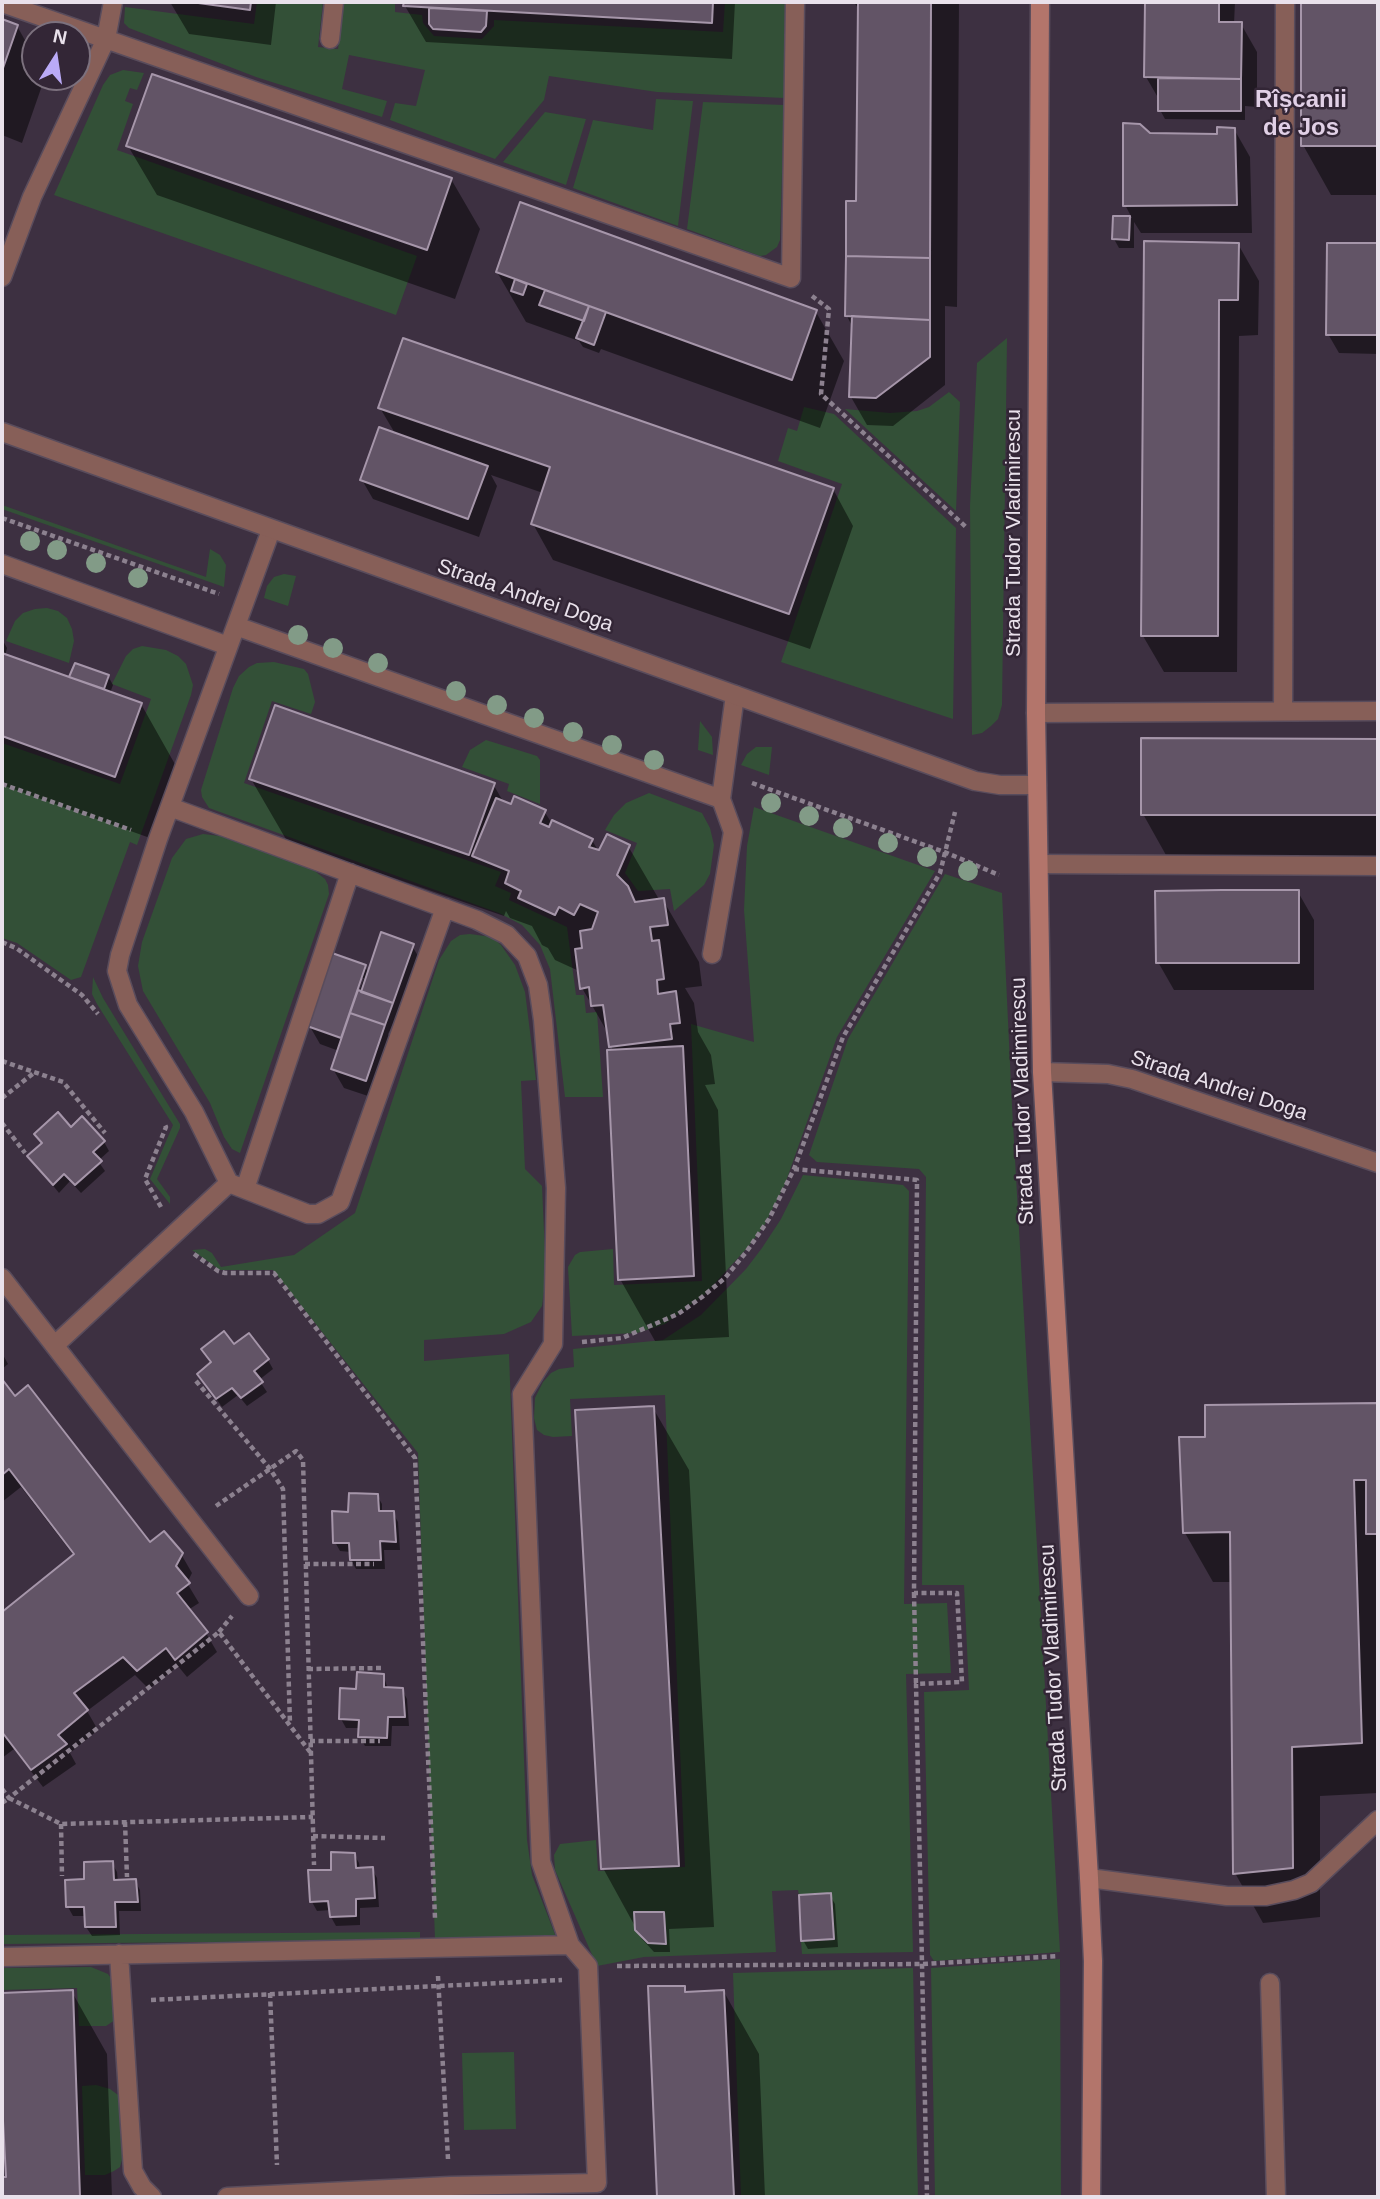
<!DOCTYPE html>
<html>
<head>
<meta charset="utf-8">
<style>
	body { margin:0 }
	#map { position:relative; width:1380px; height:2199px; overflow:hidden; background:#3d3041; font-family:Helvetica,sans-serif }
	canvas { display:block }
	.frame { position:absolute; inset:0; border:4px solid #e9e1eb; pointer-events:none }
	.north { position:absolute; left:21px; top:21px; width:70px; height:70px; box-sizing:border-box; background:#332636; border:2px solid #7c717e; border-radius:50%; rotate:12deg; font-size:19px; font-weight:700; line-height:28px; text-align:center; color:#e9e1eb }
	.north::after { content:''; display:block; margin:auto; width:24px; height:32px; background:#baaaf7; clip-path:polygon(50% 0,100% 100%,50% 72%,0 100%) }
</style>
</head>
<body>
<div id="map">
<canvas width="1380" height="2199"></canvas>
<div class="frame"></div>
<div class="north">N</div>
</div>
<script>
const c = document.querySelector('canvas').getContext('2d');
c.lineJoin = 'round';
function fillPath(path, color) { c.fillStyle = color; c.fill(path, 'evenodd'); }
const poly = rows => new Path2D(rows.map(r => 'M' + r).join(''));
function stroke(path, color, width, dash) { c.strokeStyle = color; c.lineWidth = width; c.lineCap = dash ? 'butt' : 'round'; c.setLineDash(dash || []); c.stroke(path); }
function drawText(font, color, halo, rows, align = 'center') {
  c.font = font + ' Helvetica,sans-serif'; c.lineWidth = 5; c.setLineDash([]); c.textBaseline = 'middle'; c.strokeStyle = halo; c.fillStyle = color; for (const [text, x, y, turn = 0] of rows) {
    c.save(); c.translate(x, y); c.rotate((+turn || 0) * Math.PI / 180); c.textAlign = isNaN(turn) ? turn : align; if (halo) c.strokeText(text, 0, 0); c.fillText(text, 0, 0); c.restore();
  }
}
const green = poly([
	[257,2,323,2,318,47,338,49,344,2,395,2,395,12,422,15,423,23,434,36,482,39,494,26,494,20,723,32,725,2,785,2,784,98,657,92,549,76,544,100,495,159,390,120,395,103,416,106,425,70,349,55,342,89,387,101,382,117,256,77,129,28,124,23,125,7,254,24],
	[123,70,144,73,137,90,130,88,125,101,133,104,117,150,417,256,396,315,54,195,103,85,110,75],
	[656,99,693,101,678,226,573,188,593,120,653,130],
	[703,102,784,105,780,240,777,247,766,255,760,256,687,229],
	[545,112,586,119,566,185,503,162],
	[1007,338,1002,705,998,719,991,726,982,733,972,735,970,506,977,363],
	[949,392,960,402,956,511,845,409,890,413,917,411,929,407],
	[804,407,834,414,956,528,953,719,781,662,842,484,778,461,788,428,797,431],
	[2,505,206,577,210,549,220,555,226,565,224,587,2,509],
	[284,574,296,576,288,606,264,598,267,586,274,577],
	[47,608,58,611,67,618,72,629,74,641,69,663,6,641,15,621,23,613,35,609],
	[142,646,166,650,178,656,186,664,193,685,191,695,137,845,130,842,81,977,71,980,17,943,2,938,2,743,120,784,151,699,112,684,126,656,133,649],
	[274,662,304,669,308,674,315,702,311,714,272,701,244,783,501,872,495,886,511,893,509,900,567,927,576,995,584,995,586,1013,597,1012,603,1097,565,1097,550,969,540,945,522,925,499,913,209,808,202,797,201,790,233,688,239,676,249,667,257,663],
	[700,721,712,737,713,755,698,750],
	[486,740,537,756,540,760,540,804,507,791,509,784,462,767,470,750],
	[756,747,772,747,769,775,741,765,747,754],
	[649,793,702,813,710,828,714,845,710,874,704,885,674,911,670,889,638,891,625,873,637,843,605,830,614,815,626,803],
	[754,807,935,871,837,1037,785,1184,764,1226,748,1247,705,1294,665,1324,637,1333,572,1336,568,1267,575,1255,580,1252,613,1249,614,1285,702,1281,691,1024,754,1042,744,910,747,846],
	[203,834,220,836,311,868,325,879,328,885,329,894,240,1153,232,1149,224,1137,210,1103,143,991,138,966,142,942,172,858,186,839],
	[945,874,1002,893,1012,1106,1060,1952,934,1961,930,1955,924,1692,969,1690,964,1585,922,1585,926,1177,919,1169,817,1162,809,1155,848,1039],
	[470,934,492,937,501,945,515,965,525,992,536,1080,521,1081,525,1169,542,1186,546,1276,542,1306,531,1322,504,1334,424,1340,424,1361,509,1354,527,1840,532,1875,556,1937,435,1940,418,1453,273,1270,220,1270,192,1250,205,1249,212,1253,221,1267,294,1255,355,1213,439,960,451,941,460,935],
	[93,977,103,998,180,1124,180,1128,157,1179,170,1197,170,1204,150,1179,173,1125,97,1004,92,994],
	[803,1175,903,1185,909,1191,904,1604,947,1603,951,1673,906,1674,913,1952,802,1954,801,1941,831,1893,799,1895,798,1890,772,1891,776,1952,644,1957,597,1966,555,1870,554,1855,560,1844,596,1840,598,1871,685,1867,665,1395,570,1399,572,1436,553,1437,544,1435,537,1430,534,1418,535,1398,543,1382,551,1373,559,1369,574,1367,573,1349,663,1340,701,1315,746,1269,762,1248,781,1219],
	[420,1932,420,1940,2,1944,2,1935],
	[1060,1959,1061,2197,935,2197,931,1968],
	[91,1967,108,1974,115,1984,115,2020,106,2026,79,2026,77,1988,2,1990,2,1968],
	[913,1968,918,2197,741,2197,733,1973],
	[514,2052,516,2129,464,2130,462,2053],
	[96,2085,110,2089,118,2095,122,2102,124,2152,120,2167,114,2171,105,2175,85,2175,82,2086]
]);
const shadow = poly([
	[170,2,276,2,271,45,189,34],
	[405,2,735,2,732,59,426,42,405,6],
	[854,2,959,2,957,307,945,306,945,385,893,426,867,425,851,397,853,328,847,316,858,203,859,10],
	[1146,2,1235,2,1234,24,1241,24,1257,52,1257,107,1245,106,1245,120,1165,119,1160,110,1160,101,1146,77],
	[1303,2,1378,2,1378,195,1331,195,1303,145],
	[2,21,17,26,35,58,35,77,45,77,22,143,2,135],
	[1234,129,1250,157,1252,233,1141,233,1134,222,1134,248,1119,248,1114,239,1114,218,1132,218,1125,205,1150,134,1219,136],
	[128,146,451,179,480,229,455,299,157,195],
	[1146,243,1238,244,1259,281,1258,335,1239,336,1237,672,1164,672,1143,636],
	[1329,245,1378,245,1378,354,1339,353,1328,334],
	[497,272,816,312,844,361,820,428,601,349,599,353,583,347,579,341,526,322],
	[380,408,833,489,853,526,810,649,553,560,533,524,543,493,491,475,497,486,479,537,373,499,362,480,396,435],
	[2,639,7,648,5,656,70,679,76,665,108,676,113,685,110,693,141,704,176,766,150,838,2,785],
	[1143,740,1378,741,1378,864,1171,864,1143,814],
	[251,779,493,784,504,803,544,811,551,822,592,840,600,854,628,846,660,901,663,900,699,962,702,986,685,988,694,1003,698,1032,711,1055,715,1084,705,1085,718,1110,729,1337,655,1341,620,1279,613,1052,609,1035,582,988,579,971,555,960,548,948,542,945,532,926,510,918,506,911,504,916,287,841],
	[1298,892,1314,920,1314,990,1174,990,1158,962],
	[412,946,423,964,404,1021,396,1018,388,1034,395,1046,377,1099,344,1088,333,1069,339,1051,320,1044,309,1025,365,967,369,973],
	[360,978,364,978,348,1022,345,1021],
	[71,1129,104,1142,109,1151,98,1161,105,1171,81,1193,70,1181,59,1193,30,1157,42,1143,37,1135],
	[234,1347,268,1360,273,1369,259,1380,267,1392,247,1406,238,1395,222,1407,199,1374],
	[2,1353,8,1364,2,1369],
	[2,1382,149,1544,181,1554,192,1573,187,1583,199,1603,188,1610,206,1633,217,1652,187,1677,178,1666,149,1689,135,1675,87,1711,98,1730,70,1753,76,1764,43,1787,14,1749,2,1758,2,1614,74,1556,21,1487,2,1502],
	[1378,1404,1378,1793,1320,1796,1320,1917,1263,1923,1235,1873,1232,1582,1213,1582,1185,1533,1207,1438,1207,1407],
	[653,1408,689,1470,714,1927,669,1929,670,1952,654,1952,642,1939,603,1868],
	[377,1495,382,1504,382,1513,393,1513,398,1522,400,1550,384,1550,385,1569,356,1569,351,1560,351,1552,340,1551,335,1542,350,1513],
	[383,1675,388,1689,402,1690,407,1699,409,1726,392,1726,391,1746,365,1746,360,1737,360,1728,346,1728,341,1719,358,1691],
	[354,1854,359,1863,360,1869,372,1869,377,1878,379,1907,360,1908,360,1925,336,1926,331,1917,331,1910,317,1911,312,1902,310,1872,333,1872],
	[112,1863,117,1872,118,1882,135,1881,140,1890,141,1911,119,1911,120,1935,92,1936,86,1927,86,1916,73,1916,68,1907,86,1881],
	[830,1895,835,1904,838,1947,808,1949,803,1940],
	[684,1987,688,1994,724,1992,759,2054,765,2197,659,2197,650,1988],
	[72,1992,107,2054,112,2197,2,2197,2,2179,8,2178,5,2136,2,2136,2,1995]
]);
const building = poly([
	[191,2,251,2,250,10,191,2],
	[404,2,713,2,712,23,403,6,404,2],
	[858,2,931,2,930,258,846,256,846,201,856,201,858,2],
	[1145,2,1219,2,1219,22,1242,22,1241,79,1144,77,1145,2],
	[1301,2,1378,2,1378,146,1301,146,1301,2],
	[429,8,487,11,486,26,481,32,433,29,429,24,429,8],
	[2,19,18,25,2,71,2,19],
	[152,74,452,178,427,250,126,146,152,74],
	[1158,78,1241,79,1241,111,1158,111,1158,78],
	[1123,123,1140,124,1150,133,1217,134,1217,127,1235,128,1237,205,1123,206,1123,123],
	[520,202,817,310,792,380,496,272,520,202],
	[1113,216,1130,216,1129,240,1112,239,1113,216],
	[1144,241,1239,243,1238,300,1219,300,1218,636,1141,636,1144,241],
	[1327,243,1378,243,1378,335,1326,335,1327,243],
	[846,256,930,258,930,320,845,316,846,256],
	[515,279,527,284,523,295,511,291,515,279],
	[545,290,589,306,584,321,539,305,545,290],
	[589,306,606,312,594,345,576,338,589,306],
	[852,316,930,320,930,357,876,398,849,397,852,316],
	[403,338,834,488,789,614,531,524,550,467,378,408,403,338],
	[379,427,488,466,468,519,360,480,379,427],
	[2,653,142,703,115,777,2,736,2,653],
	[75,663,109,675,104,689,69,677,75,663],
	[275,705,495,783,469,855,249,779,275,705],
	[1141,738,1378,739,1378,815,1141,815,1141,738],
	[514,796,546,810,540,823,549,827,552,820,593,839,589,847,599,850,607,834,630,845,617,875,628,886,635,902,664,898,668,925,650,927,652,941,659,940,664,979,657,980,658,994,676,991,680,1023,670,1024,672,1039,609,1047,603,1005,591,1006,589,987,580,989,575,949,582,948,580,931,592,929,598,912,580,904,574,915,559,907,555,915,518,898,521,891,505,883,509,871,472,856,496,798,511,804,514,796],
	[1222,890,1299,890,1299,963,1156,963,1155,891,1222,890],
	[381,932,414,944,393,1003,361,992,381,932],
	[332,953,366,965,341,1038,307,1026,332,953],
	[358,990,393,1003,385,1025,350,1013,358,990],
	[350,1013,385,1025,366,1081,331,1069,350,1013],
	[683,1046,694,1276,618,1280,607,1050,683,1046],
	[58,1112,71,1127,82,1116,105,1141,93,1152,102,1161,75,1185,64,1174,53,1185,27,1156,42,1143,34,1134,58,1112],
	[224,1331,234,1344,249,1333,269,1359,254,1371,263,1382,241,1398,232,1388,216,1399,197,1374,211,1362,201,1349,224,1331],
	[2,1379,15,1396,28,1385,150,1542,164,1531,183,1553,176,1566,190,1583,177,1593,208,1632,175,1660,166,1648,137,1671,123,1657,74,1693,88,1710,58,1735,67,1744,31,1770,2,1732,2,1612,74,1554,9,1469,2,1475,2,1379],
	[1378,1403,1378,1534,1366,1534,1366,1480,1354,1480,1362,1743,1292,1747,1293,1868,1233,1874,1230,1532,1183,1533,1179,1437,1205,1437,1205,1405,1378,1403],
	[654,1406,679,1866,601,1869,575,1410,654,1406],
	[349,1493,378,1494,379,1511,394,1511,396,1542,380,1541,381,1560,350,1560,349,1543,333,1543,332,1511,348,1512,349,1493],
	[357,1672,384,1674,384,1687,403,1688,405,1717,388,1717,387,1738,358,1737,359,1720,339,1719,340,1688,356,1689,357,1672],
	[331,1852,355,1853,356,1868,373,1867,375,1898,356,1899,356,1916,330,1917,328,1901,310,1902,308,1870,331,1870,331,1852],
	[113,1861,114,1880,136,1879,138,1902,115,1902,116,1927,85,1927,84,1907,66,1907,65,1880,84,1879,84,1862,113,1861],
	[831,1893,834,1939,801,1941,799,1895,831,1893],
	[634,1912,664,1912,666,1944,648,1943,635,1930,634,1912],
	[648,1986,685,1986,685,1992,724,1990,734,2197,657,2197,648,1986],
	[73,1990,80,2197,2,2197,2,2177,6,2177,2,2102,2,1993,73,1990]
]);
const path = poly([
	[812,296,829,309,821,394,966,527],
	[2,518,219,594],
	[752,783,947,853,999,875],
	[2,784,131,830],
	[2,942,16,948,82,995,98,1014],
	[2,1061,63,1082,105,1133],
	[2,1098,35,1072],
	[2,1123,25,1153],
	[794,1169,917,1180,914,1593,957,1593,962,1682,916,1684,927,2197],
	[161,1207,145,1179,166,1127,164,1123],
	[194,1254,218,1271,225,1273,274,1273,415,1458,435,1918],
	[582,1342,622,1338,678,1314,702,1297,725,1278,747,1251,769,1219,794,1169,843,1037,940,873,955,812],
	[196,1381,270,1469,283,1489,290,1724],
	[216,1506,296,1451,303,1460,314,1865],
	[305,1564,374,1564],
	[914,1593,916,1684],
	[219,1632,232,1616],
	[308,1669,383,1668],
	[310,1741,380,1741],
	[2,1789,9,1798,219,1632,310,1752],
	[2,1803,9,1798,61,1824,313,1817],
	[125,1822,127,1877],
	[61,1824,62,1876],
	[313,1836,385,1838],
	[617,1966,922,1964,1058,1956],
	[438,1976,448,2159],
	[270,1993,277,2165],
	[151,2000,562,1980]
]);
const service = poly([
	[2,3,791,278,795,2],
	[330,39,334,2],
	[2,277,32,197,106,39,113,2],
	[271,530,158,839,120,955,117,971,128,1005,194,1112,229,1183,308,1214,318,1214,340,1202,445,908],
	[2,564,228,646],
	[236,626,721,799],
	[1283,711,1285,2],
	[1036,713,1378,711],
	[712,954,733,832,721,799,735,695],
	[245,1189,350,873],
	[2,1278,249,1596],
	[55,1345,229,1183],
	[1089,1878,1227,1896,1266,1896,1294,1890,1311,1883,1378,1820],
	[119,1954,133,2171,142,2187,152,2197],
	[2,1957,570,1945,541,1862,522,1394,553,1344,556,1188,543,1020,538,985,527,956,507,935,477,920,170,807],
	[1270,1983,1276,2197],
	[227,2197,450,2186,597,2183,588,1966,570,1945]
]);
const minor = poly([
	[1039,864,1378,866],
	[1042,1072,1108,1074,1132,1079,1378,1163]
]);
const tertiary = poly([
	[2,432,975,781,1000,785,1037,785]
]);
const secondary = poly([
	[1040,2,1036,713,1042,1072,1089,1878,1093,1961,1091,2197]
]);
const trees = [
	[30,541],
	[57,550],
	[96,563],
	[138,578],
	[298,635],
	[333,648],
	[378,663],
	[456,691],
	[497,705],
	[534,718],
	[573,732],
	[612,745],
	[654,760],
	[771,803],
	[809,816],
	[843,828],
	[888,843],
	[927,857],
	[968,871]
];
const streetNames = [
	["Strada Tudor Vladimirescu",1014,533,-90],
	["Strada Andrei Doga",525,596,19],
	["Strada Andrei Doga",1219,1086,18],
	["Strada Tudor Vladimirescu",1023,1101,-92],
	["Strada Tudor Vladimirescu",1054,1668,-93]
];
const quarterNames = [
	["Rîșcanii",1301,100],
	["de Jos",1301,128]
];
fillPath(green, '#335037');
fillPath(shadow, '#0007');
fillPath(building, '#625466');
stroke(building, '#a696aa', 2);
stroke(service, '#594c5c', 21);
stroke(minor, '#594c5c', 21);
stroke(tertiary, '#594c5c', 21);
stroke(secondary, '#594c5c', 21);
stroke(path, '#8c818f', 4.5, [5, 3.5]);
stroke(service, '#875f58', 18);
stroke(minor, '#875f58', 18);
stroke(tertiary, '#875f58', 18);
stroke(secondary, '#b3756b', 18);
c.fillStyle = '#829b87';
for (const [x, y] of trees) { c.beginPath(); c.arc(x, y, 10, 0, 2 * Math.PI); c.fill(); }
drawText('21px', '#e9e1eb', '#332636', streetNames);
drawText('bold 24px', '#e1d0e6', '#332636', quarterNames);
</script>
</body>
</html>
